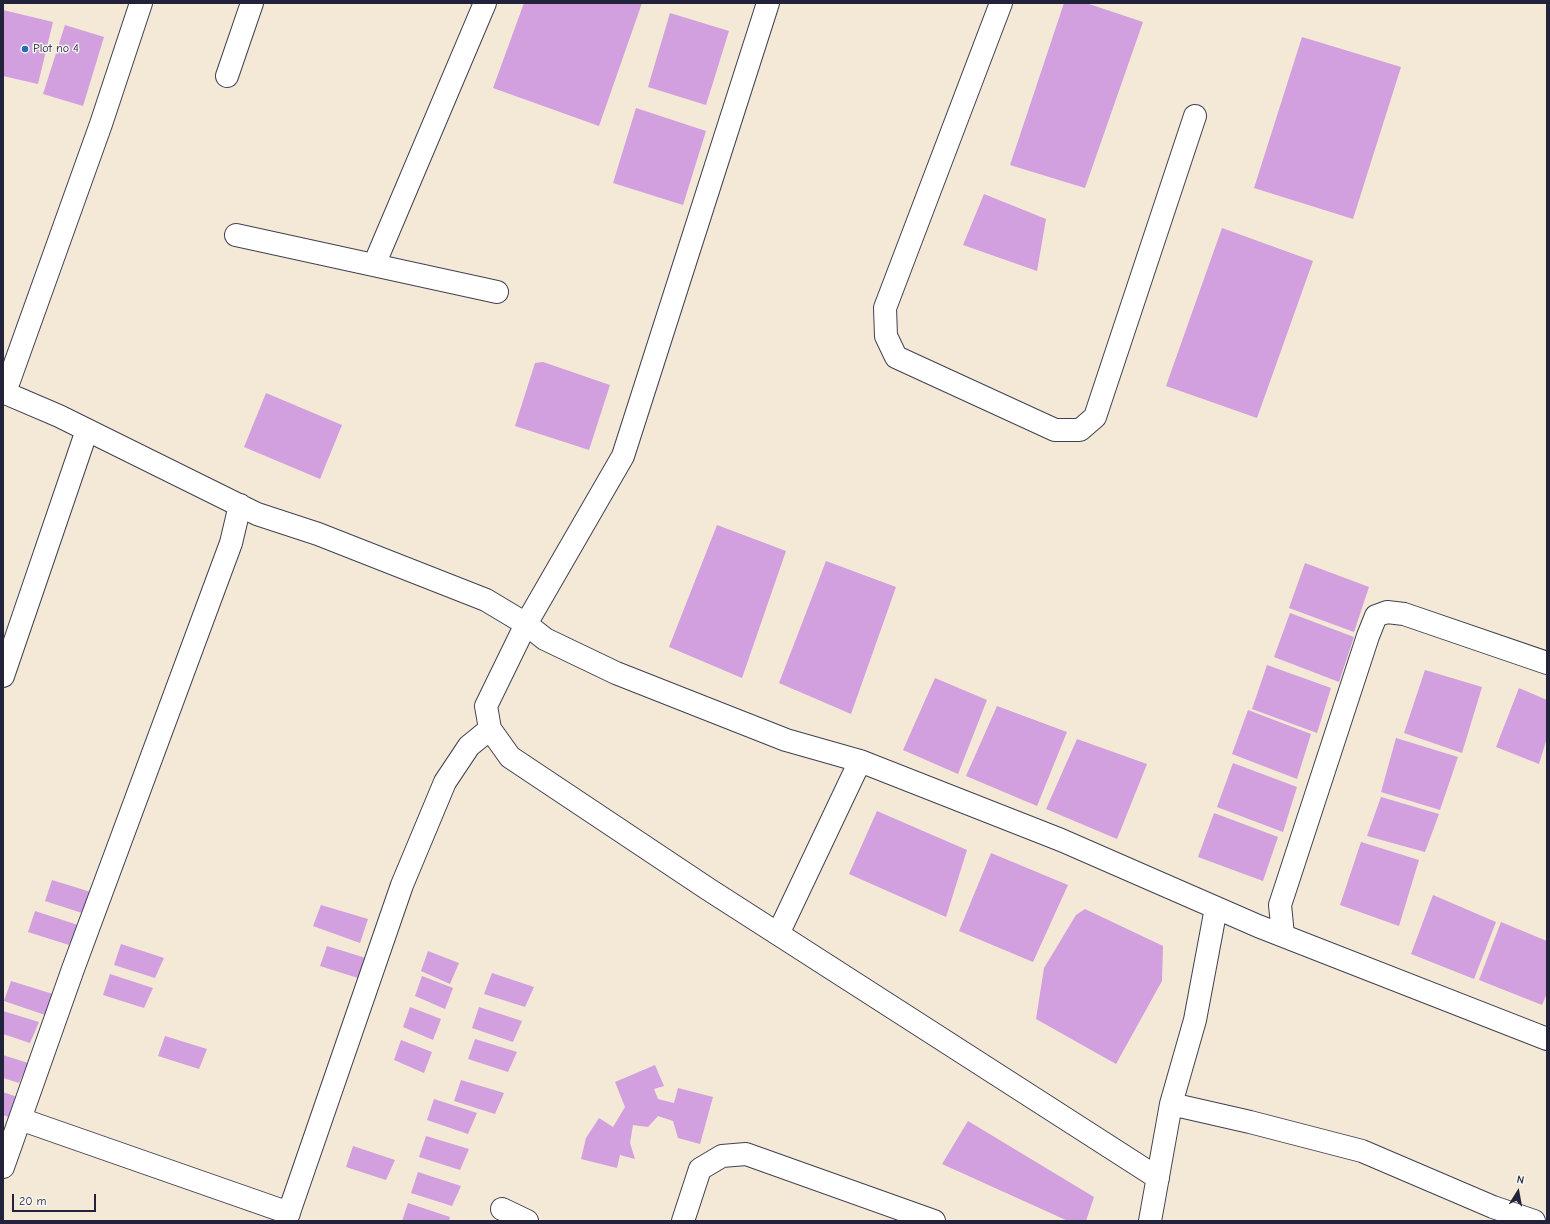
<!DOCTYPE html>
<html>
<head>
<meta charset="utf-8">
<style>
	body { margin:0 }
	#map { position:relative; width:1550px; height:1224px; overflow:hidden; background:#f3e9d6; font-family:"Comic Neue",sans-serif }
	canvas { display:block }
	.frame { position:absolute; inset:0; border:4px solid #22223b; pointer-events:none }
	.north { position:absolute; left:1498px; top:1172px; width:40px; height:40px; -webkit-text-stroke:3px #f6f6f2; paint-order:stroke; rotate:11deg; font-size:11px; font-weight:700; line-height:16px; text-align:center; color:#22223b }
	.north::after { content:''; display:block; margin:auto; width:14px; height:18px; background:#22223b; clip-path:polygon(50% 0,100% 100%,50% 72%,0 100%) }
	.scale { position:absolute; left:12px; top:1194px; width:84px; height:18px; box-sizing:border-box; border:2px solid #22223b; border-top:0; padding-left:5px; font-size:12px; line-height:14px; white-space:nowrap; color:#22223b; -webkit-text-stroke:3px #f6f6f2; paint-order:stroke }
</style>
</head>
<body>
<div id="map">
<canvas width="1550" height="1224"></canvas>
<div class="frame"></div>
<div class="north">N</div>
<div class="scale">20 m</div>
</div>
<script>
const c = document.querySelector('canvas').getContext('2d');
c.lineJoin = 'round';
function fillPath(path, color) { c.fillStyle = color; c.fill(path, 'evenodd'); }
const poly = rows => new Path2D(rows.map(r => 'M' + r).join(''));
function stroke(path, color, width, dash) { c.strokeStyle = color; c.lineWidth = width; c.lineCap = dash ? 'butt' : 'round'; c.setLineDash(dash || []); c.stroke(path); }
function drawText(font, color, halo, rows, align = 'center') {
  c.font = font + ' "Comic Neue",sans-serif'; c.lineWidth = 3; c.setLineDash([]); c.textBaseline = 'middle'; c.strokeStyle = halo; c.fillStyle = color; for (const [text, x, y, turn = 0] of rows) {
    c.save(); c.translate(x, y); c.rotate((+turn || 0) * Math.PI / 180); c.textAlign = isNaN(turn) ? turn : align; if (halo) c.strokeText(text, 0, 0); c.fillText(text, 0, 0); c.restore();
  }
}
const building = poly([
	[524,3,642,3,599,126,493,88],
	[1064,3,1086,3,1143,22,1085,188,1010,165],
	[3,10,53,22,38,84,3,76],
	[670,13,729,31,706,105,648,87],
	[65,25,104,37,83,106,43,94],
	[1302,37,1401,67,1353,219,1254,188],
	[636,108,706,131,683,205,613,183],
	[984,194,1046,219,1037,271,963,245],
	[1222,228,1313,261,1257,418,1166,386],
	[543,362,610,385,589,450,515,426,535,363],
	[266,393,342,425,320,479,244,447],
	[717,525,786,551,742,678,669,647],
	[826,561,896,587,851,714,779,683],
	[1305,563,1369,587,1354,632,1289,608],
	[1290,613,1354,637,1339,682,1274,657],
	[1267,665,1331,688,1317,733,1252,709],
	[1425,670,1482,687,1462,753,1404,733],
	[935,678,987,700,958,774,903,750],
	[1519,688,1547,700,1547,738,1539,764,1496,747],
	[997,706,1067,732,1037,806,966,776],
	[1248,710,1311,734,1297,779,1232,754],
	[1396,738,1458,757,1440,810,1381,792],
	[1077,739,1147,764,1117,839,1046,809],
	[1233,763,1297,787,1283,832,1217,807],
	[1381,797,1439,814,1425,852,1367,836],
	[877,811,967,850,946,917,849,874],
	[1214,813,1278,837,1263,881,1198,857],
	[1361,842,1419,860,1399,926,1340,905],
	[991,853,1068,885,1033,962,959,931],
	[52,880,94,893,85,914,45,901],
	[1433,895,1496,922,1474,979,1411,954],
	[321,905,368,919,360,943,313,926],
	[1085,909,1163,946,1162,981,1116,1064,1036,1019,1044,968,1076,915],
	[35,911,78,925,69,945,28,932],
	[1501,922,1547,941,1547,993,1542,1005,1479,980],
	[121,944,164,958,155,978,114,965],
	[327,946,369,959,361,979,320,966],
	[428,951,459,963,450,984,421,971],
	[492,973,534,987,525,1007,484,994],
	[110,974,153,988,144,1008,103,995],
	[422,976,453,988,445,1009,415,996],
	[11,981,53,994,45,1015,4,1001],
	[410,1007,441,1019,433,1040,403,1027],
	[479,1007,522,1021,513,1042,472,1028],
	[3,1011,39,1022,30,1043,3,1034],
	[165,1036,207,1049,199,1069,158,1056],
	[475,1039,517,1052,508,1072,468,1059],
	[401,1040,432,1052,424,1073,394,1060],
	[3,1055,28,1063,19,1083,3,1078],
	[655,1065,664,1086,654,1089,658,1099,674,1103,678,1088,713,1097,700,1144,678,1138,673,1121,658,1116,648,1127,633,1125,630,1143,635,1159,620,1155,617,1168,581,1159,586,1138,599,1118,613,1127,625,1107,615,1082],
	[461,1080,504,1093,495,1114,454,1101],
	[3,1092,20,1098,11,1118,3,1115],
	[434,1099,477,1113,468,1134,427,1120],
	[968,1121,1094,1197,1086,1221,1068,1221,942,1164],
	[426,1136,469,1149,460,1170,419,1157],
	[353,1146,395,1160,386,1180,346,1167],
	[418,1172,461,1186,452,1206,411,1193],
	[408,1203,450,1217,449,1221,402,1221]
]);
const minor = poly([
	[768,3,623,456,526,624,486,706,490,729,510,757,708,889,1158,1178],
	[1001,3,885,308,886,336,896,357,1055,430,1080,430,1095,417,1195,116],
	[227,76,252,3],
	[236,235,497,292],
	[374,265,485,3],
	[3,392,59,416,257,514,318,534,486,600,526,624,545,639,616,673,786,740,860,761,1061,840,1258,926,1547,1039],
	[5,392,101,124,141,3],
	[3,676,87,430],
	[778,934,860,761],
	[1283,935,1280,905,1368,636,1376,616,1387,612,1404,614,1547,663],
	[1171,1104,1250,1122,1362,1151,1493,1207,1534,1221],
	[20,1119,289,1213],
	[3,1167,73,969,231,543,240,505],
	[502,1209,527,1221],
	[286,1221,402,885,445,782,469,746,490,729],
	[683,1221,700,1169,722,1156,746,1154,934,1221],
	[1150,1221,1171,1104,1195,1020,1216,908]
]);
const markers = [
	[25,49,4,"#1f6fb2"]
];
const poiNames = [
	["Plot no 4",33,49]
];
fillPath(building, '#d29fdf');
stroke(minor, '#414052', 24);
stroke(minor, '#fff', 22);
for (const [x, y, r, color] of markers) { const dot = new Path2D(); dot.arc(x, y, r, 0, 2 * Math.PI); c.fillStyle = color; c.fill(dot); stroke(dot, '#f6f6f2', 1.5); }
drawText('12px', '#22223b', '#f6f6f2', poiNames, 'left');
</script>
</body>
</html>
